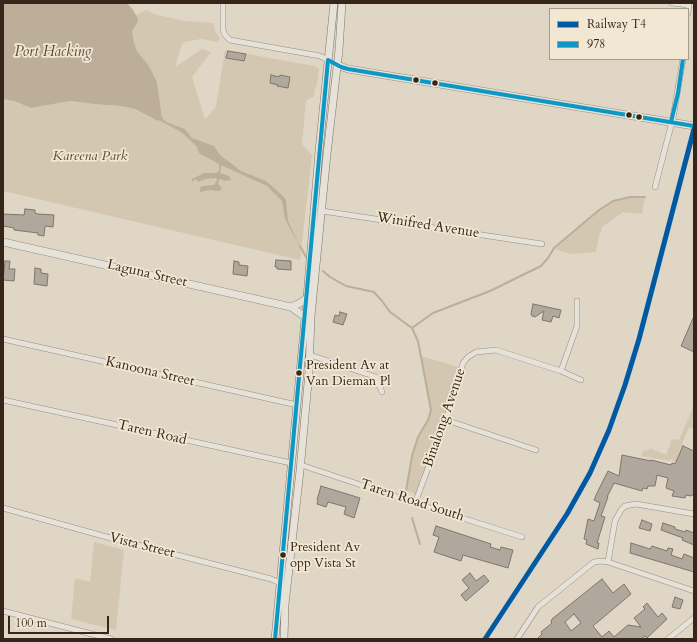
<!DOCTYPE html>
<html>
<head>
<meta charset="utf-8">
<style>
	body { margin:0 }
	#map { position:relative; width:697px; height:642px; overflow:hidden; background:#e0d6c6; font-family:Cardo,serif }
	canvas { display:block }
	.frame { position:absolute; inset:0; border:4px solid #36261a; pointer-events:none }
	.legend { position:absolute; left:549px; top:8px; width:140px; height:52px; box-sizing:border-box; background:#f1e7d3; border:1px solid #a69a89; margin:0; padding:5px 7px; list-style:none; font-size:12px; color:#36261a }
	.legend li { display:flex; align-items:center; gap:8px; height:20px }
	.legend b { width:20px; border:1px solid #a69a89 }
	.scale { position:absolute; left:8px; top:616px; width:101px; height:18px; box-sizing:border-box; border:2px solid #36261a; border-top:0; padding-left:5px; font-size:12px; line-height:14px; white-space:nowrap; color:#36261a; -webkit-text-stroke:3px #f1e7d3; paint-order:stroke }
</style>
</head>
<body>
<div id="map">
<canvas width="697" height="642"></canvas>
<div class="frame"></div>
<ul class="legend">
<li><b style="height:5px;background:#005aa3"></b>Railway T4</li>
<li><b style="height:5px;background:#0b98c4"></b>978</li>
</ul>
<div class="scale">100 m</div>
</div>
<script>
const c = document.querySelector('canvas').getContext('2d');
c.lineJoin = 'round';
function fillPath(path, color) { c.fillStyle = color; c.fill(path, 'evenodd'); }
const poly = rows => new Path2D(rows.map(r => 'M' + r).join(''));
function stroke(path, color, width, dash) { c.strokeStyle = color; c.lineWidth = width; c.lineCap = dash ? 'butt' : 'round'; c.setLineDash(dash || []); c.stroke(path); }
function drawText(font, color, halo, rows, align = 'center') {
  c.font = font + ' Cardo,serif'; c.lineWidth = 3.5; c.setLineDash([]); c.textBaseline = 'middle'; c.strokeStyle = halo; c.fillStyle = color; for (const [text, x, y, turn = 0] of rows) {
    c.save(); c.translate(x, y); c.rotate((+turn || 0) * Math.PI / 180); c.textAlign = isNaN(turn) ? turn : align; if (halo) c.strokeText(text, 0, 0); c.fillText(text, 0, 0); c.restore();
  }
}
const green = poly([
	[146,10,157,15,185,21,214,23,215,31,220,38,218,42,201,39,184,42,181,47,175,67,202,49,211,52,192,77,205,119,216,107,225,50,315,66,319,69,317,85,315,89,314,96,306,101,302,144,312,155,300,260,3,191,3,99,14,101,31,108,70,101,94,104,121,106,135,109,156,120,162,119,157,82,149,66,137,51,133,40,132,32,137,24,136,15],
	[630,197,645,197,642,214,623,212,602,227,598,240,596,252,570,254,555,249,599,210,613,201],
	[421,356,462,368,418,495,406,491,412,456,418,437,428,420,431,410],
	[694,405,694,429,689,427,682,444,683,446,675,462,672,462,673,460,672,459,670,461,641,456,643,451,649,450,650,448,666,455,672,439,679,440],
	[94,542,124,550,116,630,71,619,75,578,90,582]
]);
const water = poly([
	[3,3,125,3,129,5,133,10,138,19,137,24,134,28,132,32,134,43,137,51,149,66,157,82,162,118,166,122,185,129,192,138,214,146,220,155,241,171,266,181,283,196,286,200,288,221,300,247,285,219,282,201,267,186,221,165,220,173,229,176,231,180,225,181,220,179,219,180,218,184,222,188,220,191,209,190,200,192,200,188,202,186,214,185,217,180,216,178,205,179,198,182,196,179,192,182,192,179,204,173,217,173,219,170,219,164,199,153,197,147,190,140,181,132,161,121,156,120,135,109,121,106,94,104,70,101,31,108,14,101,3,99]
]);
const stream = poly([
	[300,246,306,257],
	[323,271,330,277,346,286,374,292,382,301,390,312,412,328,418,341,431,410,428,420,418,437,412,456,406,491],
	[412,328,433,313,490,291,541,266,548,258,554,248,599,210,613,201,630,197,645,197],
	[412,518,420,544]
]);
const building = poly([
	[228,51,246,54,244,61,226,58,228,51],
	[271,75,279,77,280,75,290,77,288,88,277,86,278,85,270,83,271,75],
	[25,209,35,210,35,213,38,214,54,215,53,227,45,226,44,236,38,235,38,233,14,230,14,228,3,226,3,214,24,215,25,209],
	[276,260,291,261,291,270,277,269,277,267,275,267,276,260],
	[5,261,10,261,9,269,15,269,14,281,3,280,5,261],
	[234,261,239,262,239,265,248,266,247,276,233,274,234,261],
	[35,268,41,269,41,273,48,274,47,286,34,284,35,268],
	[533,304,561,310,559,318,553,316,551,322,542,320,544,311,535,317,532,316,531,314,533,304],
	[340,312,347,314,343,325,333,322,335,315,339,316,340,312],
	[694,316,694,352,681,346,694,316],
	[683,446,694,451,694,495,691,495,691,496,686,495,685,498,672,496,674,491,666,488,668,478,657,475,655,486,648,486,647,489,643,488,642,491,614,483,607,497,608,497,601,516,605,517,597,543,599,543,598,549,586,544,587,540,584,539,588,519,594,521,600,503,594,500,597,493,608,471,619,476,622,455,651,461,651,460,671,465,672,463,675,464,683,446],
	[321,486,360,498,354,518,344,514,346,507,328,502,326,507,317,504,318,501,317,500,321,486],
	[642,520,652,524,650,531,639,528,642,520],
	[663,523,675,527,675,529,685,532,686,530,694,533,694,545,682,540,683,538,661,530,663,523],
	[436,526,491,544,490,547,500,550,501,547,513,550,508,568,463,555,461,561,434,552,439,537,433,535,436,526],
	[631,543,650,549,652,546,667,551,668,548,673,549,671,555,682,559,684,554,694,558,694,572,630,553,631,543],
	[470,573,476,581,484,575,489,581,466,601,461,595,469,588,462,580,470,573],
	[602,579,613,593,624,584,631,594,593,626,602,637,609,631,614,637,628,625,641,627,634,618,645,609,643,607,647,603,658,617,662,613,667,619,647,638,645,636,641,639,537,639,542,634,541,632,552,623,551,622,552,619,602,579],
	[574,614,581,623,571,631,565,622,574,614],
	[675,597,683,600,680,609,672,607,675,597]
]);
const minor = poly([
	[223,3,223,30,225,35,230,40,320,56,328,60],
	[672,3,689,5],
	[688,13,689,3],
	[655,187,673,118,683,59],
	[322,211,542,244],
	[3,339,297,405],
	[310,355,376,377,382,392],
	[561,371,577,326,577,301],
	[3,400,291,463],
	[446,420,536,450],
	[301,465,415,503,522,537],
	[415,503,446,420,463,363,468,357,476,352,496,350,561,371,581,380],
	[3,508,103,536,271,579,280,583],
	[608,562,615,521,621,510,625,506,636,504,694,514],
	[3,611,111,639],
	[517,639,538,607,594,562,602,561,608,562,694,591],
	[668,639,694,618]
]);
const tertiary = poly([
	[337,65,348,69,694,126],
	[3,242,291,307,305,317],
	[291,307,300,303,307,298]
]);
const secondary = poly([
	[275,639,307,298,319,151,334,3],
	[284,639,285,604,300,471,309,372,311,316,327,154,339,50,342,3]
]);
const bus1 = poly([
	[671,122,678,93,683,59],
	[275,639,328,60,341,67,348,69,694,126]
]);
const rail1 = poly([
	[485,639,567,514,590,473,609,430,625,385,639,339,694,129]
]);
const markers = [
	[416,80,3.5,"#36261a"],
	[435,83,3.5,"#36261a"],
	[629,115,3.5,"#36261a"],
	[639,117,3.5,"#36261a"],
	[299,373,3.5,"#36261a"],
	[283,555,3.5,"#36261a"]
];
const busNames = [
	["President Av at",306,366],
	["Van Dieman Pl",306,382],
	["President Av",290,548],
	["opp Vista St",290,564]
];
const parkNames = [
	["Kareena Park",90,157]
];
const streetNames = [
	["Winifred Avenue",428,226,9],
	["Laguna Street",147,274,13],
	["Kanoona Street",150,372,13],
	["Binalong Avenue",445,418,-71],
	["Taren Road",152,433,13],
	["Taren Road South",412,501,18],
	["Vista Street",142,546,14]
];
const waterNames = [
	["Port Hacking",53,53]
];
fillPath(green, '#d4c7b1');
fillPath(water, '#bcae98');
stroke(stream, '#bcae98', 2);
fillPath(building, '#b0a89c');
stroke(building, '#7e766c', 1);
stroke(minor, '#958e83', 6);
stroke(tertiary, '#958e83', 8);
stroke(secondary, '#7e766c', 8);
stroke(minor, '#e6e2da', 5);
stroke(tertiary, '#e6e2da', 7);
stroke(secondary, '#e6e2da', 7);
stroke(bus1, '#0b98c4', 4);
stroke(rail1, '#005aa3', 5);
for (const [x, y, r, color] of markers) { const dot = new Path2D(); dot.arc(x, y, r, 0, 2 * Math.PI); c.fillStyle = color; c.fill(dot); stroke(dot, '#f1e7d3', 1.5); }
drawText('13px', '#36261a', '#f1e7d3', busNames, 'left');
drawText('italic 14px', '#5b4b3c', '#f1e7d3', parkNames);
drawText('14px', '#36261a', '#f1e7d3', streetNames);
drawText('italic 15px', '#5a4a3a', '#f1e7d3', waterNames);
</script>
</body>
</html>
